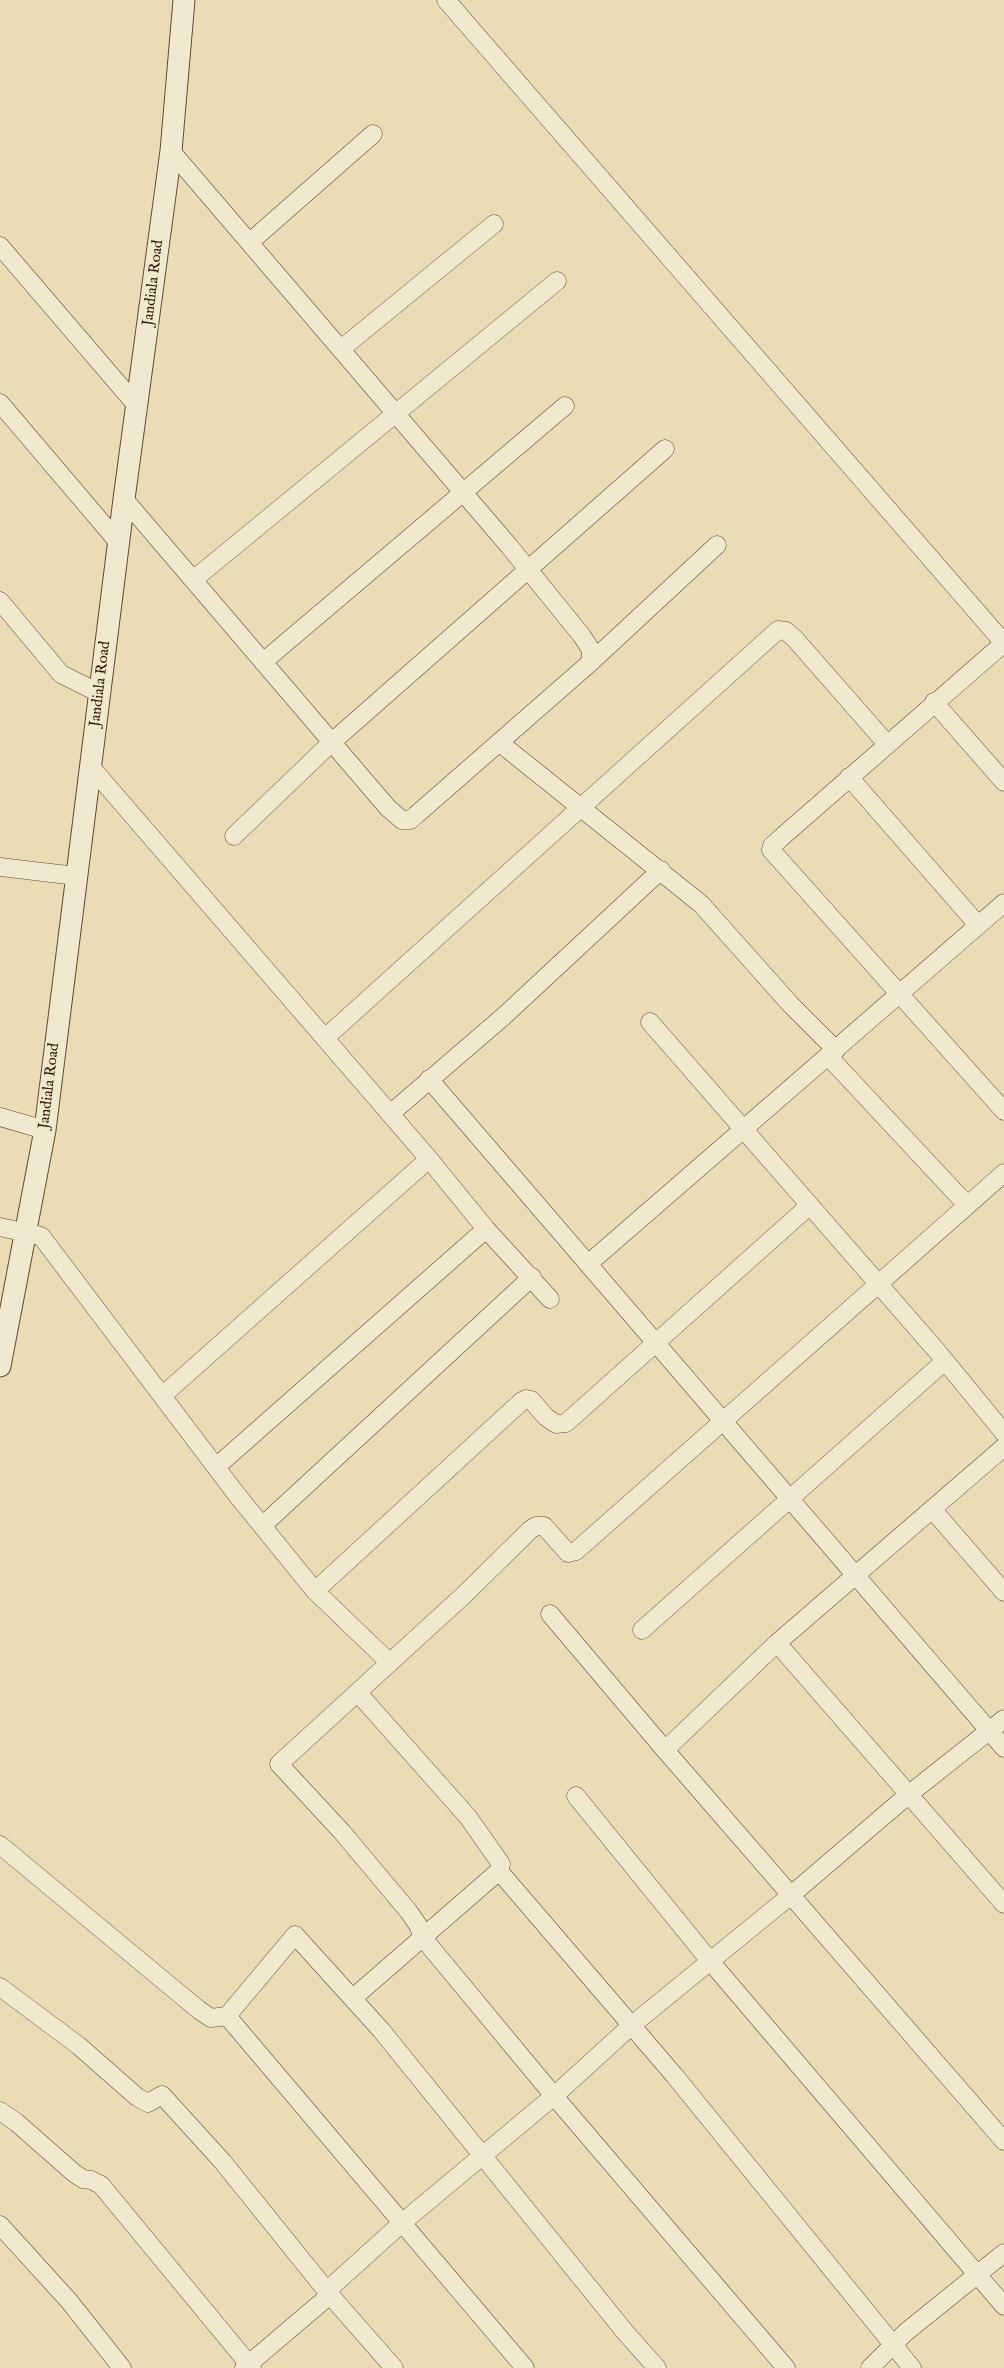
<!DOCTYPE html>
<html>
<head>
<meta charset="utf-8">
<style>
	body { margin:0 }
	canvas { display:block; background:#eaddb5 }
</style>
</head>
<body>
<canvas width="1004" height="2368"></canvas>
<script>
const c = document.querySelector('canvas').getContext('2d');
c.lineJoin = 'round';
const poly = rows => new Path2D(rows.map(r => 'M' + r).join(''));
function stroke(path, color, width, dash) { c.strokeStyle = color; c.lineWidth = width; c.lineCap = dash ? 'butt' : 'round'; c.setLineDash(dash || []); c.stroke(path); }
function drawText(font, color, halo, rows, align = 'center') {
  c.font = font + ' "IM FELL English",serif'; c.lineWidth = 4.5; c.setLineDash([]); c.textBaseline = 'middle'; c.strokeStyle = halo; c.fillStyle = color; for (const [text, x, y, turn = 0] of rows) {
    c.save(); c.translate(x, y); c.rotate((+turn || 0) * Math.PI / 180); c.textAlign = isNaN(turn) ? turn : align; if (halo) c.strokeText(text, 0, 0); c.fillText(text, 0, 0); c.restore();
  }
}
const minor = poly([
	[446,0,1004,643,783,836,772,846,771,850,1004,1111],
	[250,242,373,134],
	[0,246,138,407],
	[341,349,494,224],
	[0,403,119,543],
	[124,499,388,808,402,820,410,820,416,815,591,662,591,650,582,636,509,546,171,151],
	[193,580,557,281],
	[0,601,61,674,99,693],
	[263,662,565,406],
	[591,662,717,545],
	[934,702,1004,782],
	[500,743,701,904,791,1005,836,1050],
	[90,766,429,1159,486,1229,550,1299],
	[849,777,978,925],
	[234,836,332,742,665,449],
	[0,867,76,876],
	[650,1022,936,1350,1004,1433],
	[325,1038,778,630,786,631,795,639,887,744],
	[828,1056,967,1205],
	[429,1079,1004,1748],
	[390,1114,504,1016,661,870],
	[0,1117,45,1130],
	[0,1227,41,1236,237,1495,315,1591,390,1663],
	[588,1264,1004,903],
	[162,1396,429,1159],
	[216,1467,486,1229],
	[932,1509,1004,1592],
	[262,1526,532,1277],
	[315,1591,522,1401,526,1399,531,1400,546,1417,556,1424,566,1423,809,1206],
	[550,1614,665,1750,1004,2141],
	[642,1630,945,1361],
	[777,1643,1004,1904],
	[665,1750,777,1643,1004,1447],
	[576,1796,710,1961,1004,2306],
	[0,1845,199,2010,211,2018,227,2016,525,2368],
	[499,1871,674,2075,912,2368],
	[0,1987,79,2046,137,2097,148,2103,162,2095,222,2161,330,2295,394,2368],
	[353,1998,499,1871,501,1864,468,1817,358,1693],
	[227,2016,295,1935,381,2030,625,2332,657,2368],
	[0,2111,16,2122,74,2173,83,2179,91,2180,101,2185,252,2368],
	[0,2225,69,2301,122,2368],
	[244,2368,330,2295,331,2287,403,2222,554,2096,632,2025,790,1896,908,1795,1004,1719],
	[786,2368,554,2096,423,1938,418,1925,409,1912,342,1832,279,1764,465,1594,530,1530,536,1526,544,1526,568,1553,576,1551,1004,1173],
	[870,2368,906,2332,1004,2253]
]);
const tertiary = poly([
	[0,1366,45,1130,124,499,171,151,184,0]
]);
const streetNames = [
	["Jandiala Road",154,283,-83],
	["Jandiala Road",101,684,-83],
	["Jandiala Road",50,1086,-83]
];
stroke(minor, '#5e4c2e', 19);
stroke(tertiary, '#5e4c2e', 23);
stroke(minor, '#f1e9cf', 18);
stroke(tertiary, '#f1e9cf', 21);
drawText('15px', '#301c01', '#f1e9cf', streetNames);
</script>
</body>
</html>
